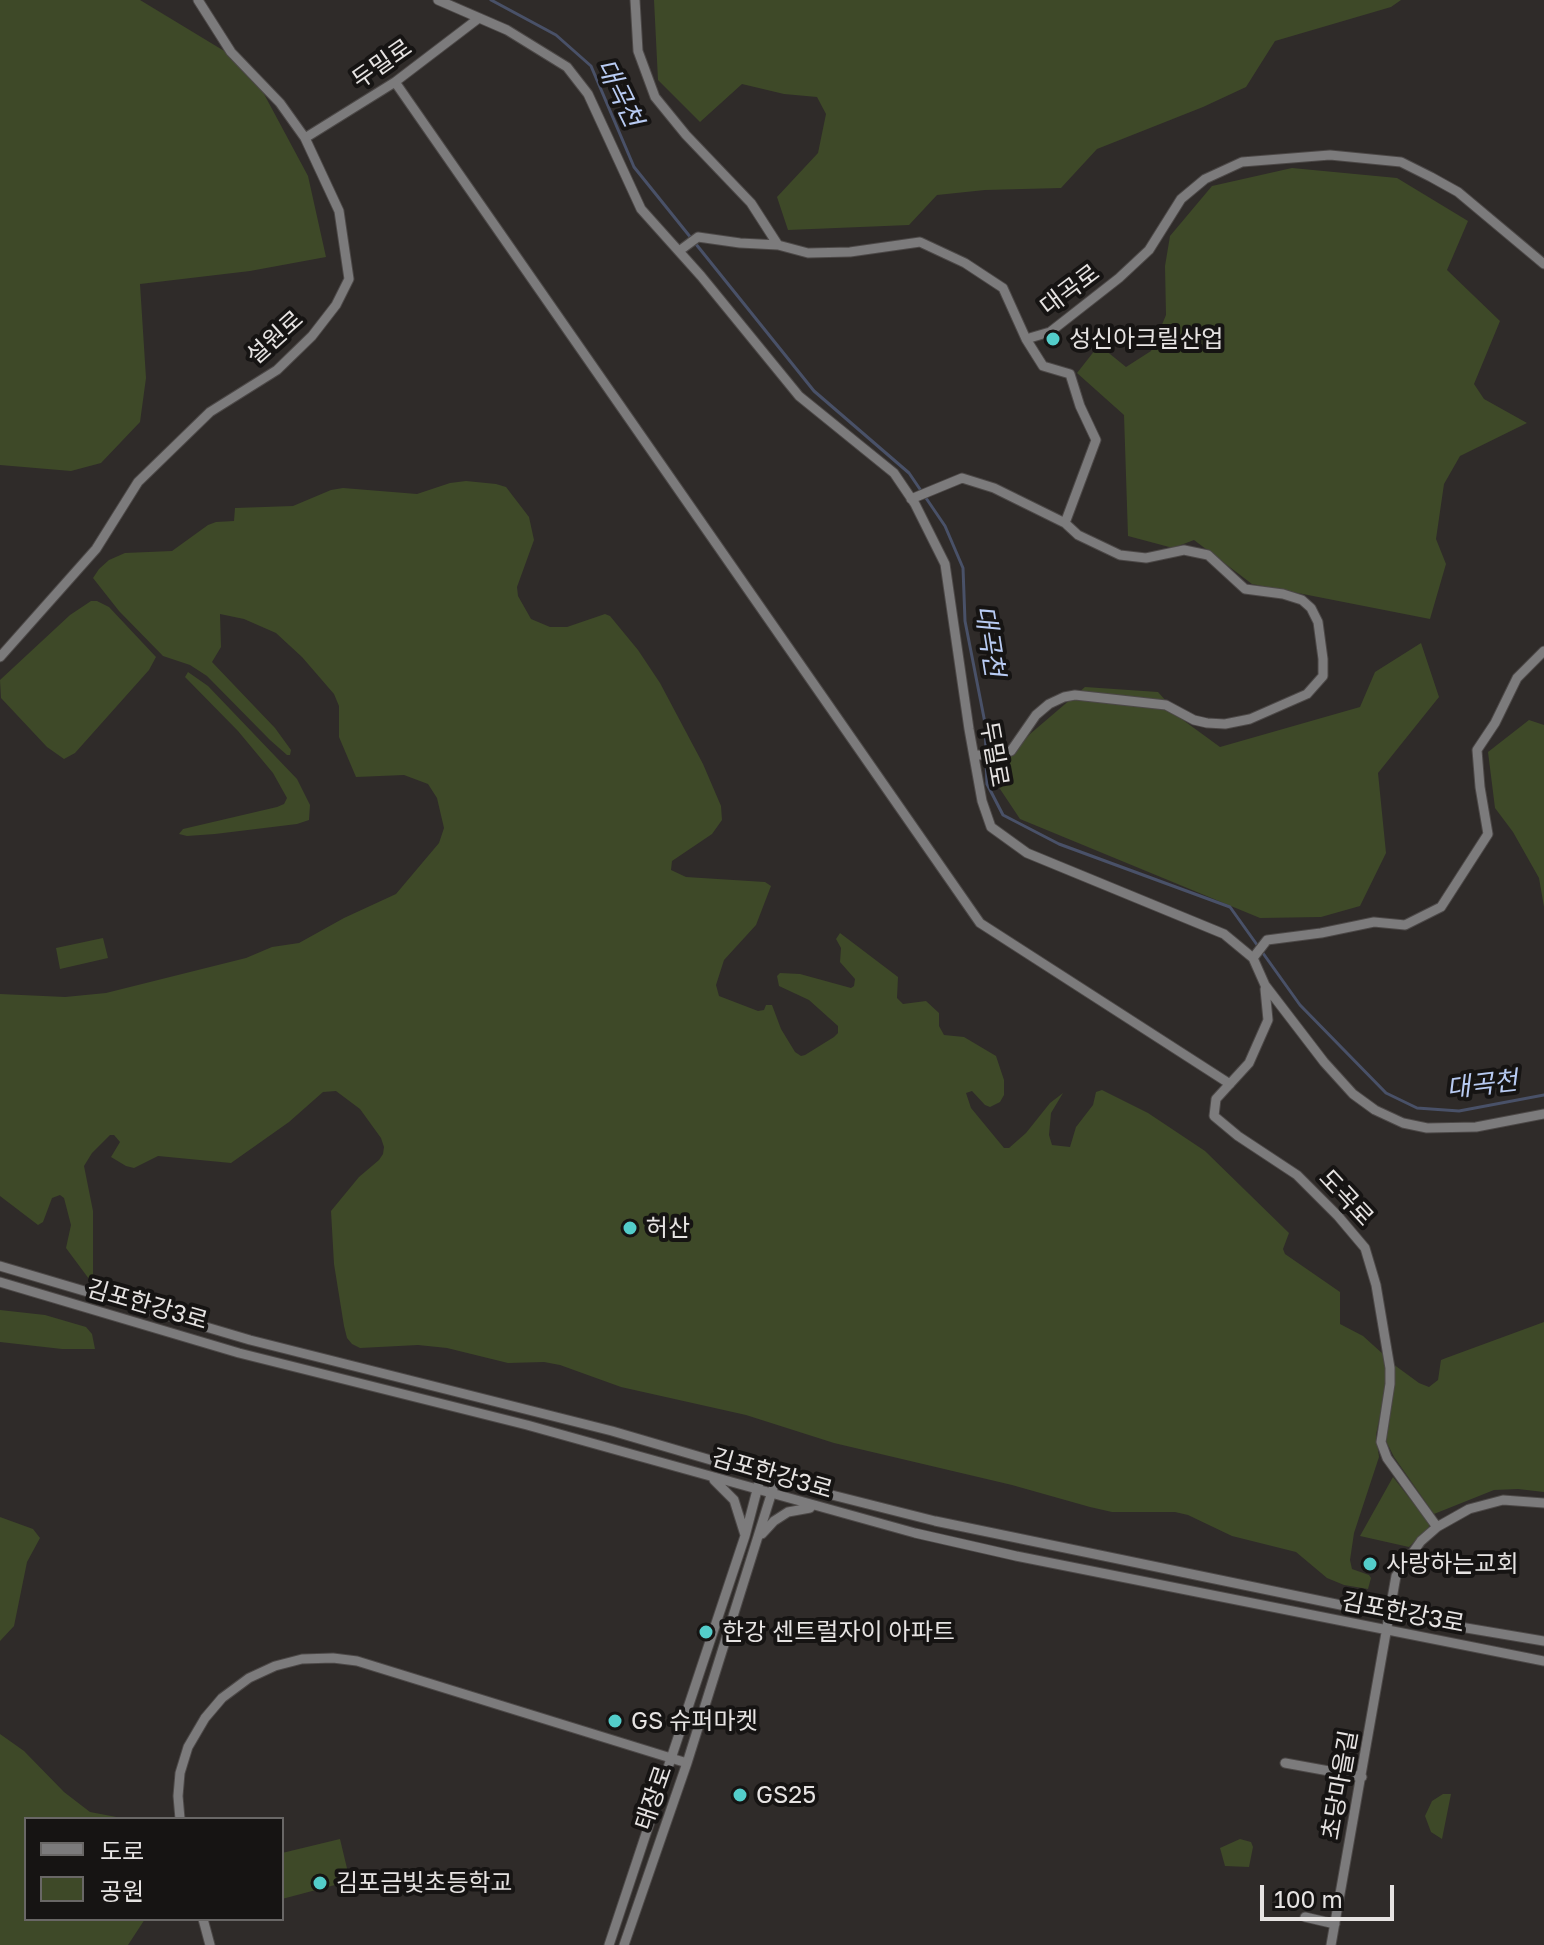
<!DOCTYPE html>
<html>
<head>
<meta charset="utf-8">
<style>
	body { margin:0 }
	#map { position:relative; width:1544px; height:1945px; overflow:hidden; background:#2f2b29; font-family:"Golos Text","Noto Sans KR",sans-serif }
	canvas { display:block }
	.legend { position:absolute; left:24px; top:1817px; width:260px; height:104px; box-sizing:border-box; background:#161413; border:2px solid #696766; margin:0; padding:10px 14px; list-style:none; font-size:24px; color:#e6e3e2 }
	.legend li { display:flex; align-items:center; gap:16px; height:40px }
	.legend b { width:40px; border:2px solid #696766 }
	.scale { position:absolute; left:1260px; top:1885px; width:134px; height:36px; box-sizing:border-box; border:4px solid #e6e3e2; border-top:0; padding-left:10px; font-size:24px; line-height:28px; white-space:nowrap; color:#e6e3e2; -webkit-text-stroke:6px #161413; paint-order:stroke }
</style>
</head>
<body>
<div id="map">
<canvas width="1544" height="1945"></canvas>
<ul class="legend">
<li><b style="height:10px;background:#7c7b7c"></b>도로</li>
<li><b style="height:22px;background:#3e4928"></b>공원</li>
</ul>
<div class="scale">100 m</div>
</div>
<script>
const c = document.querySelector('canvas').getContext('2d');
c.lineJoin = 'round';
function fillPath(path, color) { c.fillStyle = color; c.fill(path, 'evenodd'); }
const poly = rows => new Path2D(rows.map(r => 'M' + r).join(''));
function stroke(path, color, width, dash) { c.strokeStyle = color; c.lineWidth = width; c.lineCap = dash ? 'butt' : 'round'; c.setLineDash(dash || []); c.stroke(path); }
function drawText(font, color, halo, rows, align = 'center') {
  c.font = font + ' "Golos Text","Noto Sans KR",sans-serif'; c.lineWidth = 8; c.setLineDash([]); c.textBaseline = 'middle'; c.strokeStyle = halo; c.fillStyle = color; for (const [text, x, y, turn = 0] of rows) {
    c.save(); c.translate(x, y); c.rotate((+turn || 0) * Math.PI / 180); c.textAlign = isNaN(turn) ? turn : align; if (halo) c.strokeText(text, 0, 0); c.fillText(text, 0, 0); c.restore();
  }
}
const green = poly([
	[0,0,140,0,249,66,308,176,326,257,250,271,140,284,146,378,140,422,101,463,71,471,0,465],
	[654,0,1401,0,1391,7,1275,41,1246,87,1203,107,1097,149,1061,188,985,190,937,195,909,225,788,230,777,197,818,153,826,114,817,97,784,94,742,84,700,122,658,80],
	[1292,168,1397,178,1468,221,1447,270,1500,321,1474,384,1484,399,1527,423,1460,456,1444,484,1436,539,1446,564,1430,619,1252,584,1194,540,1173,548,1128,536,1124,415,1077,373,1099,345,1126,367,1151,351,1166,315,1165,266,1170,236,1212,186],
	[466,481,496,484,506,487,529,517,534,540,517,587,518,596,531,619,550,627,567,627,605,614,610,616,638,650,660,683,703,764,721,806,722,820,712,834,672,861,671,870,686,877,765,882,771,886,756,925,724,960,716,985,719,996,758,1011,764,1010,766,1005,772,1005,781,1029,795,1052,801,1056,805,1055,834,1037,838,1033,838,1026,809,1000,779,986,777,976,780,973,800,974,851,988,854,986,855,979,840,962,841,948,836,939,840,933,898,977,897,998,903,1004,926,1001,939,1013,939,1026,944,1035,964,1037,996,1056,1004,1080,1004,1095,1000,1102,990,1107,985,1105,972,1091,966,1093,971,1108,1004,1148,1009,1148,1026,1133,1050,1103,1063,1093,1051,1113,1049,1135,1052,1145,1070,1147,1076,1127,1093,1105,1096,1092,1102,1090,1148,1113,1205,1151,1289,1233,1283,1249,1285,1254,1340,1292,1340,1324,1363,1336,1383,1354,1386,1370,1385,1391,1376,1435,1379,1457,1354,1533,1350,1560,1352,1569,1369,1575,1371,1578,1368,1589,1344,1585,1327,1578,1296,1552,1232,1536,1188,1515,1175,1512,1112,1512,1090,1507,1012,1485,834,1443,746,1415,621,1387,560,1365,544,1362,508,1363,447,1348,418,1345,360,1348,352,1344,347,1338,344,1326,334,1264,331,1211,359,1177,379,1160,383,1154,384,1147,381,1138,360,1109,336,1091,323,1092,289,1122,231,1163,158,1156,134,1168,126,1166,111,1157,120,1142,114,1135,110,1135,92,1153,84,1166,93,1211,93,1278,89,1279,66,1248,71,1225,64,1198,60,1195,52,1198,43,1222,38,1225,0,1196,0,994,65,997,106,993,246,958,272,947,299,943,344,918,396,894,439,843,444,828,437,798,428,784,404,775,356,777,339,737,339,706,334,694,302,657,276,633,244,619,220,614,221,647,212,662,275,728,291,750,290,755,287,755,270,740,207,676,190,665,163,656,119,611,93,578,99,569,109,560,125,553,172,551,208,525,216,522,234,521,235,508,293,506,331,490,343,488,417,494,450,483],
	[91,601,97,601,109,607,156,657,149,670,75,753,64,759,47,747,1,698,0,680,70,615],
	[1421,643,1439,697,1378,773,1386,853,1360,906,1321,917,1260,918,1020,819,992,777,1030,734,1085,687,1158,692,1183,720,1220,747,1360,707,1375,672],
	[188,672,208,686,297,779,310,805,309,820,297,824,215,834,187,836,179,834,183,829,277,807,284,804,287,798,273,773,238,731,185,677],
	[1529,720,1544,725,1544,907,1539,878,1513,832,1495,808,1488,752],
	[103,938,108,958,60,969,56,948],
	[0,1310,45,1315,86,1327,92,1334,95,1349,62,1349,0,1342],
	[1544,1322,1544,1492,1518,1489,1494,1490,1434,1514,1394,1457,1386,1441,1393,1364,1419,1383,1429,1387,1438,1380,1441,1360,1446,1358],
	[1393,1477,1429,1523,1429,1527,1409,1547,1360,1536],
	[0,1517,33,1529,40,1538,27,1562,14,1626,0,1641],
	[0,1734,24,1751,64,1792,90,1812,127,1819,26,1819,26,1919,145,1919,128,1945,0,1945],
	[1443,1794,1451,1794,1442,1839,1431,1832,1425,1816,1432,1801],
	[340,1839,350,1881,282,1899,282,1853],
	[1240,1839,1251,1842,1253,1847,1249,1867,1225,1866,1220,1848]
]);
const stream = poly([
	[491,0,556,35,591,66,634,167,814,391,909,473,945,526,963,568,965,621,985,723,986,751],
	[986,759,987,784,1003,815,1059,844,1230,907,1300,1005,1386,1093,1417,1108,1459,1111,1544,1095]
]);
const minor = poly([
	[438,0,507,30,567,67,588,94,641,209,701,276,799,396,894,473,915,504,945,564,969,729,982,801,991,827,1027,853,1224,934,1253,958,1265,985,1324,1062,1353,1094,1375,1110,1403,1123,1427,1128,1476,1127,1544,1114],
	[635,0,638,51,655,97,686,135,751,203,778,245],
	[395,82,980,923,1230,1084],
	[305,138,395,82,479,18],
	[679,251,698,237,740,243,778,245,808,253,850,252,920,242,965,263,1003,288,1026,339,1050,332,1119,278,1149,250,1181,199,1205,179,1242,162,1330,155,1401,162,1431,177,1458,192,1544,264],
	[1026,339,1043,366,1070,374,1080,406,1096,440,1065,523],
	[911,499,962,478,994,488,1065,523,1078,535,1120,555,1146,558,1184,550,1208,555,1245,589,1283,594,1302,600,1311,608,1318,622,1323,659,1323,676,1307,694,1250,719,1225,724,1207,723,1194,720,1166,705,1075,695,1064,697,1049,704,1036,715,1011,751,999,755,974,755],
	[0,657,96,549,138,482,210,412,277,370,312,336,336,305,349,279,339,211,305,138,280,103,231,52,198,0],
	[1253,958,1267,940,1321,933,1374,922,1405,925,1441,907,1488,834,1480,787,1477,750,1495,723,1517,678,1544,651],
	[1265,989,1268,1020,1249,1063,1216,1099,1214,1116,1238,1136,1297,1175,1338,1216,1365,1248,1376,1285,1390,1368,1390,1384,1381,1442,1387,1458,1437,1527],
	[0,1266,250,1340,612,1431,820,1492,935,1521,1389,1615,1544,1641],
	[0,1282,239,1353,527,1425,915,1533,1016,1556,1544,1661],
	[714,1480,734,1500,745,1535],
	[762,1534,774,1521,788,1512,810,1508],
	[1285,1763,1362,1777],
	[180,1819,178,1796,180,1773,188,1747,205,1718,222,1698,249,1678,275,1666,302,1659,333,1658,357,1661,687,1763],
	[1305,1917,1335,1924],
	[203,1919,210,1945],
	[609,1945,745,1536,761,1475],
	[624,1945,687,1763,776,1479],
	[1331,1945,1396,1576,1421,1541,1437,1527,1469,1509,1503,1500,1544,1503]
]);
const markers = [
	[1053,339,8,"#53cdca"],
	[630,1228,8,"#53cdca"],
	[1370,1564,8,"#53cdca"],
	[706,1632,8,"#53cdca"],
	[615,1721,8,"#53cdca"],
	[740,1795,8,"#53cdca"],
	[320,1883,8,"#53cdca"]
];
const streetNames = [
	["두밀로",382,64,-35],
	["대곡로",1070,290,-37],
	["설원로",275,338,-42],
	["두밀로",994,754,80],
	["도곡로",1346,1198,47],
	["김포한강3로",147,1305,16],
	["김포한강3로",772,1474,16],
	["김포한강3로",1403,1613,11],
	["초당마을길",1340,1785,-80],
	["태장로",654,1798,-71]
];
const poiNames = [
	["성신아크릴산업",1069,339],
	["허산",646,1228],
	["사랑하는교회",1386,1564],
	["한강 센트럴자이 아파트",722,1632],
	["GS 슈퍼마켓",631,1721],
	["GS25",756,1795],
	["김포금빛초등학교",336,1883]
];
const waterNames = [
	["대곡천",619,93,64],
	["대곡천",989,641,81],
	["대곡천",1482,1085,-7]
];
fillPath(green, '#3e4928');
stroke(stream, '#495168', 3);
stroke(minor, '#4c4847', 11);
stroke(minor, '#7c7b7c', 9);
for (const [x, y, r, color] of markers) { const dot = new Path2D(); dot.arc(x, y, r, 0, 2 * Math.PI); c.fillStyle = color; c.fill(dot); stroke(dot, '#161413', 3); }
drawText('24px', '#e6e3e2', '#161413', streetNames);
drawText('24px', '#e6e3e2', '#161413', poiNames, 'left');
drawText('italic 26px', '#b8cbf3', '#161413', waterNames);
</script>
</body>
</html>
